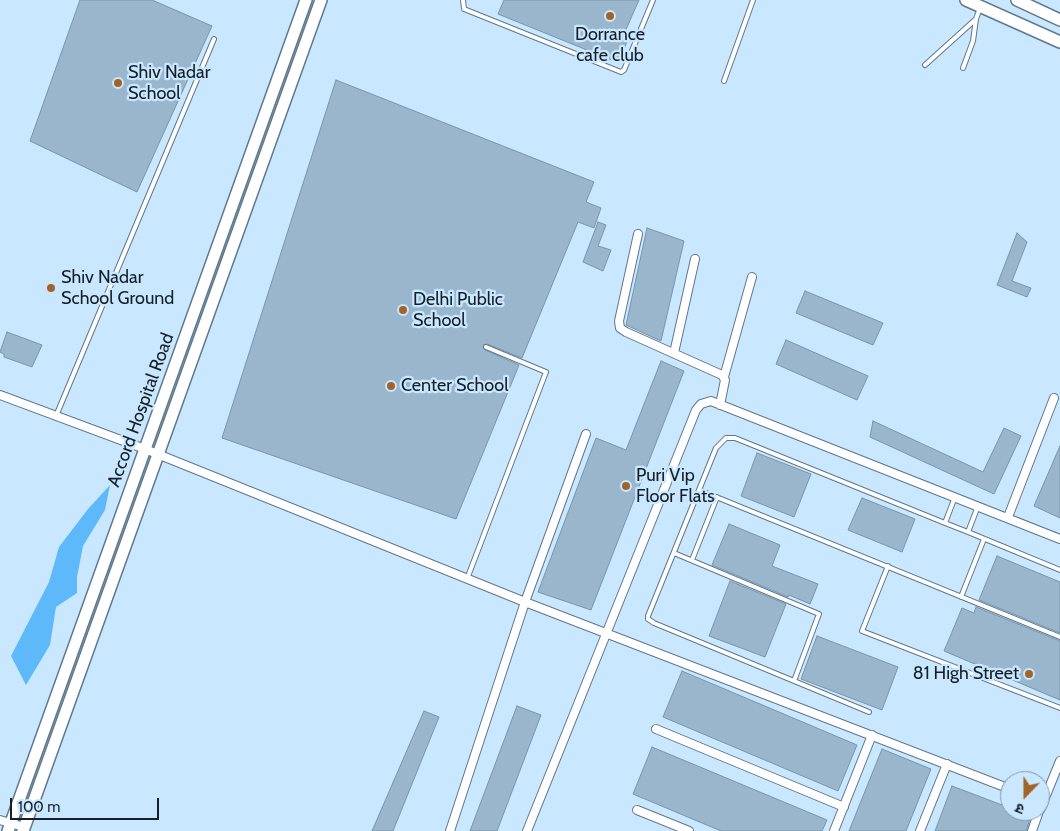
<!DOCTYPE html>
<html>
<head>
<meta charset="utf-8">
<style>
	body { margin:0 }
	#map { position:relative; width:1060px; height:831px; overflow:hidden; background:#c9e7fe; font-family:Cabin,"Noto Sans Devanagari",sans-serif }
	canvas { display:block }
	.north { position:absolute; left:1000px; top:771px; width:50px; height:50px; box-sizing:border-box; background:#c9e7fe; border:1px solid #8197a8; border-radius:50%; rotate:202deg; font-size:14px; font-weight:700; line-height:20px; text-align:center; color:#141f27 }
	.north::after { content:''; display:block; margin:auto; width:18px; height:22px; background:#a16428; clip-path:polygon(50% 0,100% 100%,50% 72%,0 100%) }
	.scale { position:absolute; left:10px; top:798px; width:149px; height:22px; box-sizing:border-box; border:2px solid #141f27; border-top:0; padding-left:6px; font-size:15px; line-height:18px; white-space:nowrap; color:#141f27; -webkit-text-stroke:4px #c9e7fe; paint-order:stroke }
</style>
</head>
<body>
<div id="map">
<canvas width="1060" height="831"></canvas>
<div class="north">उ</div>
<div class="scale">100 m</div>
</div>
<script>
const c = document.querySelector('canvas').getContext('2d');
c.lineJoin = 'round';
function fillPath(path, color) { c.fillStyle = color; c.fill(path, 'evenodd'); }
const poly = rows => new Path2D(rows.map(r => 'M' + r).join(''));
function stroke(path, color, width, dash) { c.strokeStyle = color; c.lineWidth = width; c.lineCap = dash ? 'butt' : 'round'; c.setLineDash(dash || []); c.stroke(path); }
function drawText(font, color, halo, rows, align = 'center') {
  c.font = font + ' Cabin,sans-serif'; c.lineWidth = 4.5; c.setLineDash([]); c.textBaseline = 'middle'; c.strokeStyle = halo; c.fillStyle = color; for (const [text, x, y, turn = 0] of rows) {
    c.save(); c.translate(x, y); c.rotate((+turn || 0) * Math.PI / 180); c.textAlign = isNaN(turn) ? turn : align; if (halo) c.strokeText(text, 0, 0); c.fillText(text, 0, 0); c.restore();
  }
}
const water = poly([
	[110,485,105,510,83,546,77,577,77,593,56,607,50,645,26,685,11,656,49,582,59,547,88,509]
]);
const building = poly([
	[80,0,152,0,212,26,137,192,30,141,80,0],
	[504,0,639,0,624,34,629,36,619,63,498,14,504,0],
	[336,80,594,182,586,202,601,208,594,228,578,222,522,358,487,344,483,345,485,350,519,365,456,519,222,438,336,80],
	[598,222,606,225,598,246,611,250,603,271,583,262,598,222],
	[647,228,684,241,661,341,626,325,647,228],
	[1017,233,1027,242,1012,281,1031,288,1027,297,997,285,1017,233],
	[805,291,883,323,873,345,796,313,805,291],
	[7,332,42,345,32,367,4,357,4,354,0,352,7,332],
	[786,340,868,376,857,400,776,364,786,340],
	[661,361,684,371,591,610,538,592,596,438,626,450,661,361],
	[873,421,983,472,1004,428,1021,436,994,494,870,437,873,421],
	[1060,446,1060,518,1034,506,1060,446],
	[757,453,811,474,794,517,741,496,757,453],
	[862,498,915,519,902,552,848,530,862,498],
	[729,524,780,545,772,566,818,584,810,604,789,595,788,597,712,565,729,524],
	[997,556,1060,582,1060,633,979,600,997,556],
	[730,581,786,604,765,657,709,636,730,581],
	[976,607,1060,641,1060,700,944,651,962,608,974,613,976,607],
	[817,636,898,667,882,710,801,679,817,636],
	[682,671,857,745,838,791,663,717,682,671],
	[517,706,541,715,497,831,470,831,517,706],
	[424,711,439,717,393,831,372,831,424,711],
	[652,747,827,820,822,831,721,831,633,794,652,747],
	[882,749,931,769,906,831,849,831,882,749],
	[952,786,1010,808,1010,811,1017,811,1031,816,1026,831,935,831,952,786]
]);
const lane = poly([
	[463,0,464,9,621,72,624,70,653,0],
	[925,65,976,19,980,8],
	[963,68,973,41,976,19],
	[724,81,753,0],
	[56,416,214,39],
	[699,490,1060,637],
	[978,506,968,532,1060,570],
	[945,523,968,532],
	[674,553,819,614,794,681],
	[692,560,717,497],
	[888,566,862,631,1060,708],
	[467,579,546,372,486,347],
	[961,597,984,539],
	[869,712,654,623,648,619,648,616,716,448,726,438,735,438,945,523,955,497]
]);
const street = poly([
	[638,234,619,321,620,328,626,332,722,375,725,380,720,405],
	[674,353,695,259],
	[724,377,752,277],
	[0,395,145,449,525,602,1010,789],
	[1008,517,1054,398],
	[656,729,844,807],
	[637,810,689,831],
	[1040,810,1060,761],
	[0,820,24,827],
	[450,831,525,602,586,434],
	[527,831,696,410,701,404,711,401,1060,539],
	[834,831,872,735],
	[920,831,947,764],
	[1032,831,1039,811]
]);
const secondary = poly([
	[966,0,1060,42],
	[1017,0,1060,20],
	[8,831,306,0],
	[23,831,321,0]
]);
const markers = [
	[610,16,5,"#a16428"],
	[118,83,5,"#a16428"],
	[51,288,5,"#a16428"],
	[403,310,5,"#a16428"],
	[391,386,5,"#a16428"],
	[626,486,5,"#a16428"],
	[1029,674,5,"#a16428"]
];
const poiNames = [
	["Dorrance",610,35,"center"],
	["cafe club",610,56,"center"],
	["Shiv Nadar",128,73],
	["School",128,94],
	["Shiv Nadar",61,278],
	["School Ground",61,299],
	["Delhi Public",413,300],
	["School",413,321],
	["Center School",401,386],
	["Puri Vip",636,476],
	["Floor Flats",636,497],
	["81 High Street",1019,674,"right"]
];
const streetNames = [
	["Accord Hospital Road",141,410,-70]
];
fillPath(water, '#5eb9fa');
fillPath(building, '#99b6cc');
stroke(building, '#7994a9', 1);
stroke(lane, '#5e788d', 6);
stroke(street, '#5e788d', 10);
stroke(secondary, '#5e788d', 14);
stroke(lane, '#fff', 4);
stroke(street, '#fff', 8);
stroke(secondary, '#fff', 11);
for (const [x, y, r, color] of markers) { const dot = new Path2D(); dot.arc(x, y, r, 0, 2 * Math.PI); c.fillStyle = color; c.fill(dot); stroke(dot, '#c9e7fe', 2); }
drawText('18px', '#141f27', '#c9e7fe', poiNames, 'left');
drawText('18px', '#141f27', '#c9e7fe', streetNames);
</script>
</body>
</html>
